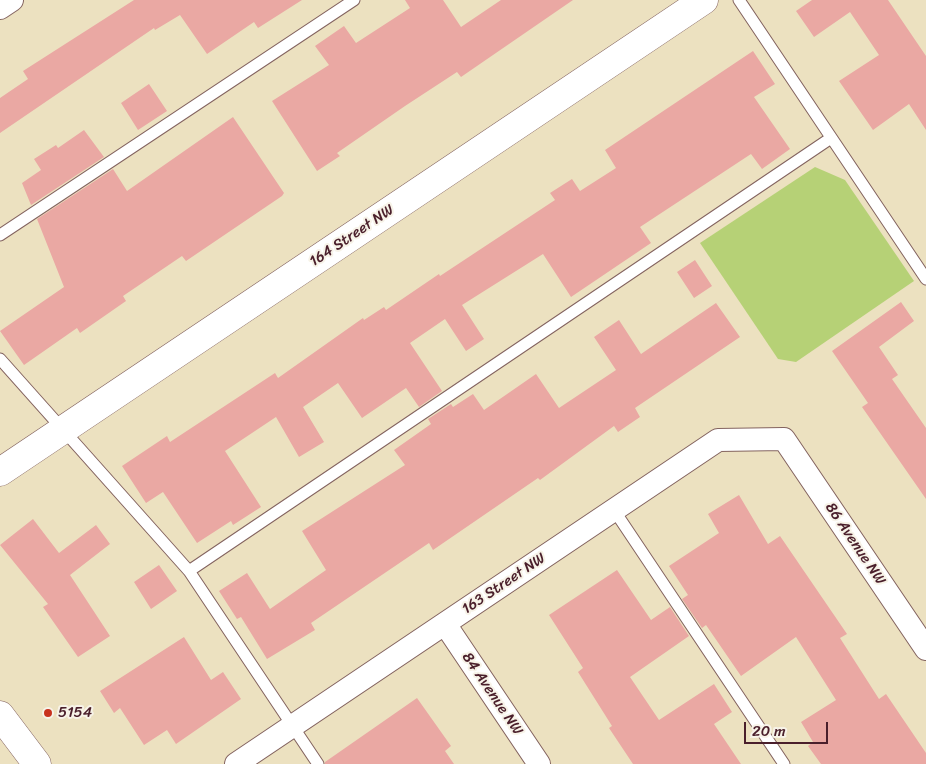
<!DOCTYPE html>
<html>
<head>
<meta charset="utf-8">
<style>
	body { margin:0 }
	#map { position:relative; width:926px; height:764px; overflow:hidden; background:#ece1c0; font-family:Sriracha,sans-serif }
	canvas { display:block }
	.scale { position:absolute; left:744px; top:722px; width:84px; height:22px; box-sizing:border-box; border:2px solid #4a1f2b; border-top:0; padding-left:6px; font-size:15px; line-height:18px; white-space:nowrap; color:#4a1f2b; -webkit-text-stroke:4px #f7f3e8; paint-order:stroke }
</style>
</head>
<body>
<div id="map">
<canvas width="926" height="764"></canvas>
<div class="scale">20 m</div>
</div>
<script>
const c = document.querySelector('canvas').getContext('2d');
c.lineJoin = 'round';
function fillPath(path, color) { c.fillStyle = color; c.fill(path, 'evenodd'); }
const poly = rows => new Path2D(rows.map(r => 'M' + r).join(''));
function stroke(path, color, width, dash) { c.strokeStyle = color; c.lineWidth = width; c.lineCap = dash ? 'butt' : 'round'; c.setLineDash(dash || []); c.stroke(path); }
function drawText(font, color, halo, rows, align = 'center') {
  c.font = font + ' Sriracha,sans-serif'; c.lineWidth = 4; c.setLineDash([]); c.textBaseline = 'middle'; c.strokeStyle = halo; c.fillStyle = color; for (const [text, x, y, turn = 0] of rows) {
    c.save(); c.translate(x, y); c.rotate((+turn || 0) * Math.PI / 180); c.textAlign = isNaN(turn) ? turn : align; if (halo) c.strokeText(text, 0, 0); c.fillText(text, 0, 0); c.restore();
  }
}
const green = poly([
	[815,167,845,180,914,281,796,362,778,359,700,243]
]);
const building = poly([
	[134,0,302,0,258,28,254,22,207,54,180,15,155,30,154,28,0,133,0,98,28,79,23,71],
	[405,0,443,0,461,27,501,0,573,0,461,77,457,72,405,106,337,153,340,156,317,171,272,101,329,65,315,46,344,26,356,43,410,8],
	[812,0,888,0,926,56,926,130,909,104,873,130,839,81,879,55,850,12,814,37,796,11],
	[753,51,775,84,754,97,790,149,762,169,751,154,640,227,651,243,571,297,543,254,462,305,484,339,466,351,445,319,410,343,442,391,419,407,406,388,362,418,338,383,303,407,324,442,299,457,276,417,225,451,261,507,233,525,231,521,197,543,163,492,146,503,122,466,167,436,170,442,275,373,278,378,363,318,364,320,384,307,386,310,439,274,440,276,555,200,550,193,572,179,580,191,616,168,605,150],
	[149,84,167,111,138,130,121,103],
	[233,117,284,193,282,196,186,261,182,256,123,296,126,301,80,333,77,328,24,365,0,331,64,287,37,219,113,169,127,191],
	[84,130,104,157,31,205,22,183,41,170,34,159,56,145,58,148],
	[695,260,712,286,694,298,677,272],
	[901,302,914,321,879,347,898,375,892,379,926,428,926,499,862,407,868,403,832,351],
	[716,303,740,337,635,408,640,417,618,432,614,426,540,480,538,478,433,550,429,543,311,623,315,630,267,659,241,617,237,619,219,591,247,573,270,609,326,570,302,531,405,465,394,450,431,424,428,419,451,404,453,407,473,394,484,410,536,374,559,408,616,370,594,337,619,320,641,354],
	[739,495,768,544,780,536,847,634,840,638,879,699,886,694,926,753,926,764,821,764,808,746,813,742,801,722,836,700,796,637,741,676,706,625,702,628,682,599,688,595,669,566,719,533,708,514],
	[33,519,59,553,96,525,110,544,70,575,110,636,78,657,43,607,48,604,0,545],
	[159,565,177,591,151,609,134,582],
	[617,570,651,620,670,607,689,636,630,677,659,720,714,684,732,712,714,724,741,764,633,764,609,728,612,726,578,672,583,668,549,615],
	[184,637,211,680,223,672,241,699,176,744,167,730,144,745,120,708,114,713,100,691],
	[417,698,451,746,445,751,454,764,325,764,325,762]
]);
const lane = poly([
	[739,0,926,279],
	[0,235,354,0],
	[0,359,189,571,318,764],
	[614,510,784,764],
	[189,571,831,138]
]);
const street = poly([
	[0,8,12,0],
	[445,624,539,764],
	[236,764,718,440,784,439,926,649]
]);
const secondary = poly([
	[0,472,704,0],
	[0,715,37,764]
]);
const markers = [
	[48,713,5,"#c8321e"]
];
const streetNames = [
	["164 Street NW",352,236,-34],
	["86 Avenue NW",855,544,56],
	["163 Street NW",504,584,-34],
	["84 Avenue NW",492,694,56]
];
const poiNames = [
	["5154",58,713]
];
fillPath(green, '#b6d176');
fillPath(building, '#eaa8a3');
stroke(lane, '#83635f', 13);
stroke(street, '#83635f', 24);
stroke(secondary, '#83635f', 29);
stroke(lane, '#fff', 11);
stroke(street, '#fff', 22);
stroke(secondary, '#fff', 28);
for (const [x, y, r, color] of markers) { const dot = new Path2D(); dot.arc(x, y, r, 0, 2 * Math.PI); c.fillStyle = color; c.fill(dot); stroke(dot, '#f7f3e8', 2); }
drawText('15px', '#4a1f2b', '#f7f3e8', streetNames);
drawText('15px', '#4a1f2b', '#f7f3e8', poiNames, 'left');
</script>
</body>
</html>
